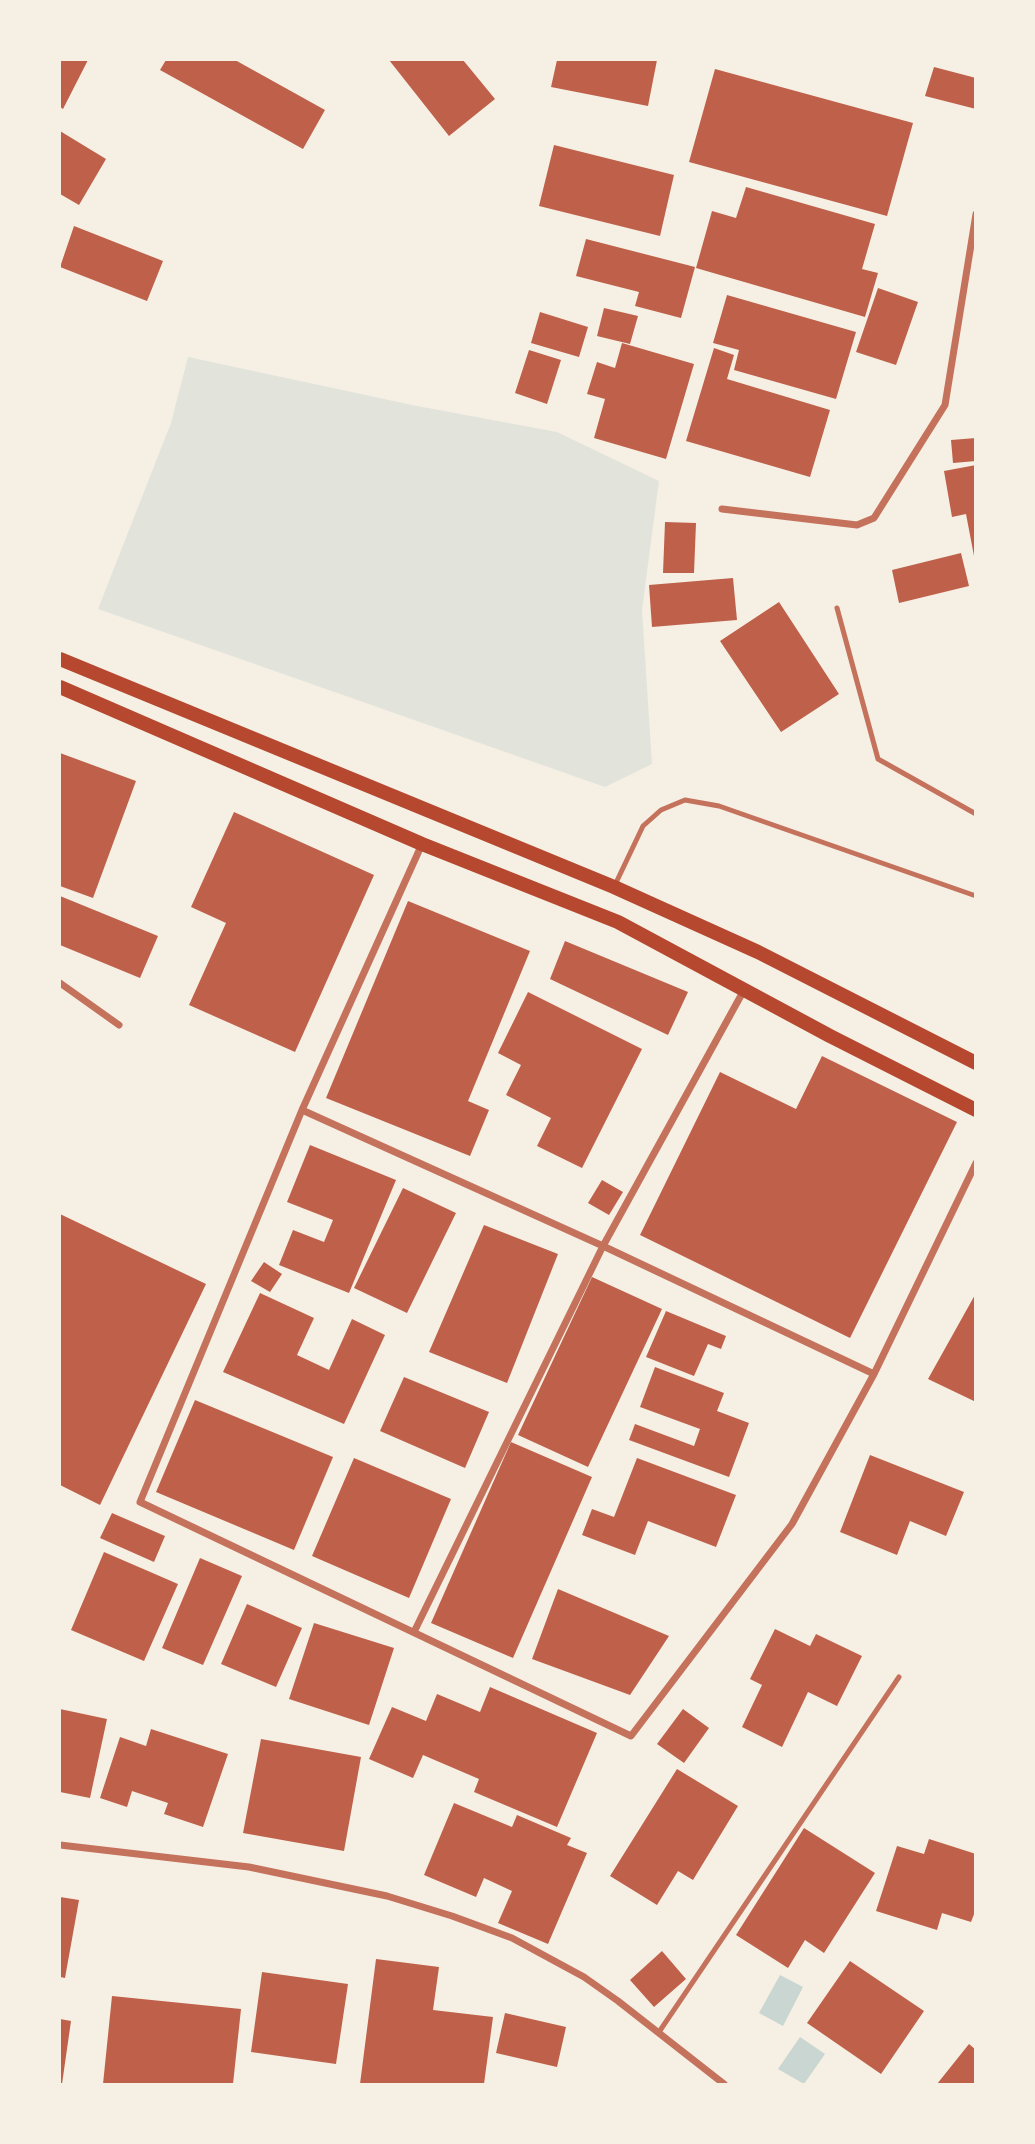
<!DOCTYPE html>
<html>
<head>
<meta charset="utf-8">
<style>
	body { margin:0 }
	#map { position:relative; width:1035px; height:2144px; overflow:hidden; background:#f6efe4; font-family:Barlow,sans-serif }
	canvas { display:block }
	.frame { position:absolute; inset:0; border:61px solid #f6efe4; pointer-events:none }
</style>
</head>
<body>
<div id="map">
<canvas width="1035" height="2144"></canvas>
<div class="frame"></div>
</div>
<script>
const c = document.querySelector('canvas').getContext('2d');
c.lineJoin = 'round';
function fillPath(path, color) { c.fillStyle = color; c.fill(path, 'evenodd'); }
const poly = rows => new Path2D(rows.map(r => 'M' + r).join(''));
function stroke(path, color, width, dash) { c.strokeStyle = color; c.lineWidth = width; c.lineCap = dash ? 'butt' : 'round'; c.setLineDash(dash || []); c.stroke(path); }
const green = poly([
	[188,357,417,406,557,432,659,481,642,610,652,764,605,787,98,609,171,423]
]);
const water = poly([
	[780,1975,803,1987,783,2026,759,2013],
	[800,2037,825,2054,804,2084,778,2069]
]);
const building = poly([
	[60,60,88,60,63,109,60,107],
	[166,60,235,60,325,110,303,149,160,70],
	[389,60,463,60,495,99,449,136],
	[557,60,657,60,648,106,551,87],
	[934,67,976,78,976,109,925,96],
	[715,69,913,123,887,216,689,162],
	[60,131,106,159,79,205,60,194],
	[554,145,674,175,660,236,539,206],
	[746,187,875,224,862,269,878,273,865,317,696,268,712,211,736,218],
	[74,226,163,261,147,301,60,267],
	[586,239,695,267,681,318,635,306,639,292,576,276],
	[878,288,918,302,896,365,856,352],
	[727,295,856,332,836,399,734,370,739,350,713,343],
	[604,308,638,316,630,344,597,336],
	[540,312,588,327,579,357,531,343],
	[622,343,694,364,666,459,594,438,605,399,587,394,597,362,615,368],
	[714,348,734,355,727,379,830,410,810,477,686,441],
	[529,350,561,360,547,404,515,393],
	[976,438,976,461,953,463,951,440],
	[976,465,976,555,974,556,966,514,952,517,944,471],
	[665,522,696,523,694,573,663,573],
	[961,553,969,586,899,603,892,570],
	[733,578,737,620,652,627,649,585],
	[779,602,839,694,781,732,720,641],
	[60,753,136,781,93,898,60,886],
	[234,812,374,875,295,1052,189,1005,226,923,191,907],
	[60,896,158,936,140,978,60,945],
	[408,901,530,951,468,1101,489,1110,470,1156,326,1098],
	[565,941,688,992,668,1035,550,979],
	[528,992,642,1049,582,1168,537,1146,551,1118,506,1095,521,1065,498,1053],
	[822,1056,957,1122,850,1338,640,1235,720,1072,796,1109],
	[310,1145,396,1180,349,1293,279,1265,293,1230,324,1242,333,1220,287,1202],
	[602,1180,623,1192,609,1215,588,1203],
	[403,1188,456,1213,407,1313,354,1288],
	[60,1214,206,1284,100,1505,60,1485],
	[484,1225,558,1254,507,1383,429,1352],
	[264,1262,282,1274,270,1292,251,1281],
	[592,1277,662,1309,588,1467,518,1435],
	[260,1293,314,1318,297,1355,329,1370,352,1319,385,1335,344,1424,223,1372],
	[976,1293,976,1402,928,1379],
	[666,1311,726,1336,721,1349,708,1344,694,1376,646,1357],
	[655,1367,724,1393,717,1411,749,1423,729,1477,629,1440,635,1424,694,1446,700,1429,640,1407],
	[404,1377,489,1412,465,1468,380,1431],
	[195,1400,333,1457,294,1550,156,1492],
	[511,1442,592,1477,513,1658,431,1623],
	[870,1455,964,1492,946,1536,910,1521,897,1555,840,1532],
	[354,1458,451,1499,409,1598,312,1556],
	[637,1458,736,1495,716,1547,648,1521,635,1555,582,1535,592,1509,614,1517],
	[112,1513,165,1536,154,1562,100,1538],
	[104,1552,178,1584,144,1661,71,1630],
	[200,1558,242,1576,203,1665,162,1648],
	[558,1589,669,1636,630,1695,532,1659],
	[247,1604,302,1628,276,1687,221,1664],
	[314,1623,394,1648,369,1725,289,1699],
	[775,1629,810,1646,816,1634,862,1656,837,1706,808,1692,782,1747,742,1727,762,1685,750,1679],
	[490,1687,597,1733,557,1827,474,1792,479,1779,423,1755,413,1778,369,1759,392,1707,426,1721,437,1694,480,1712],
	[60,1709,107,1719,90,1798,60,1792],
	[683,1709,709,1728,684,1763,657,1744],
	[151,1729,228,1754,203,1827,164,1814,168,1803,132,1791,127,1807,100,1798,120,1737,146,1746],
	[261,1739,361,1757,344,1851,243,1833],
	[677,1769,738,1806,693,1880,678,1871,657,1905,610,1876],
	[454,1803,512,1827,517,1815,571,1838,567,1845,587,1853,548,1944,498,1923,512,1891,484,1878,476,1897,424,1875],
	[804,1828,875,1873,824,1953,805,1940,788,1968,736,1935],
	[929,1839,976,1854,976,1909,971,1922,942,1913,937,1930,876,1911,897,1846,924,1854],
	[60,1897,79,1900,65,1978,60,1977],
	[662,1951,686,1979,654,2007,630,1980],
	[376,1959,439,1967,433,2010,493,2017,484,2084,360,2084],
	[850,1961,924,2011,881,2074,807,2023],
	[262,1972,348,1984,336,2064,251,2052],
	[112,1996,241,2009,233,2084,103,2084],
	[505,2013,566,2027,557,2067,496,2053],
	[60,2019,71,2021,62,2084,60,2084],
	[969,2044,976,2050,976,2084,937,2084]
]);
const service = poly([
	[837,608,878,759,976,814],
	[614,887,643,826,661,810,685,800,719,806,976,896],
	[659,2032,899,1677]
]);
const minor = poly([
	[722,509,857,525,874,518,945,405,976,214],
	[422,844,302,1110,140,1502,631,1736,792,1524,874,1374,976,1163],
	[60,983,119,1025],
	[302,1110,603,1246,874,1374],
	[414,1632,603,1246,744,990],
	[60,1845,249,1867,387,1896,452,1916,512,1938,584,1977,618,2001,724,2084]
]);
const secondary = poly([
	[60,659,614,887,758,952,976,1063],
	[60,687,422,844,618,922,830,1036,976,1110]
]);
fillPath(green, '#e2e4dc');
fillPath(water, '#c9d6d2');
fillPath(building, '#bf614a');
stroke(service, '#c5725c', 5);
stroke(minor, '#c5725c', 7);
stroke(secondary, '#b5482f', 14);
</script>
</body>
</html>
